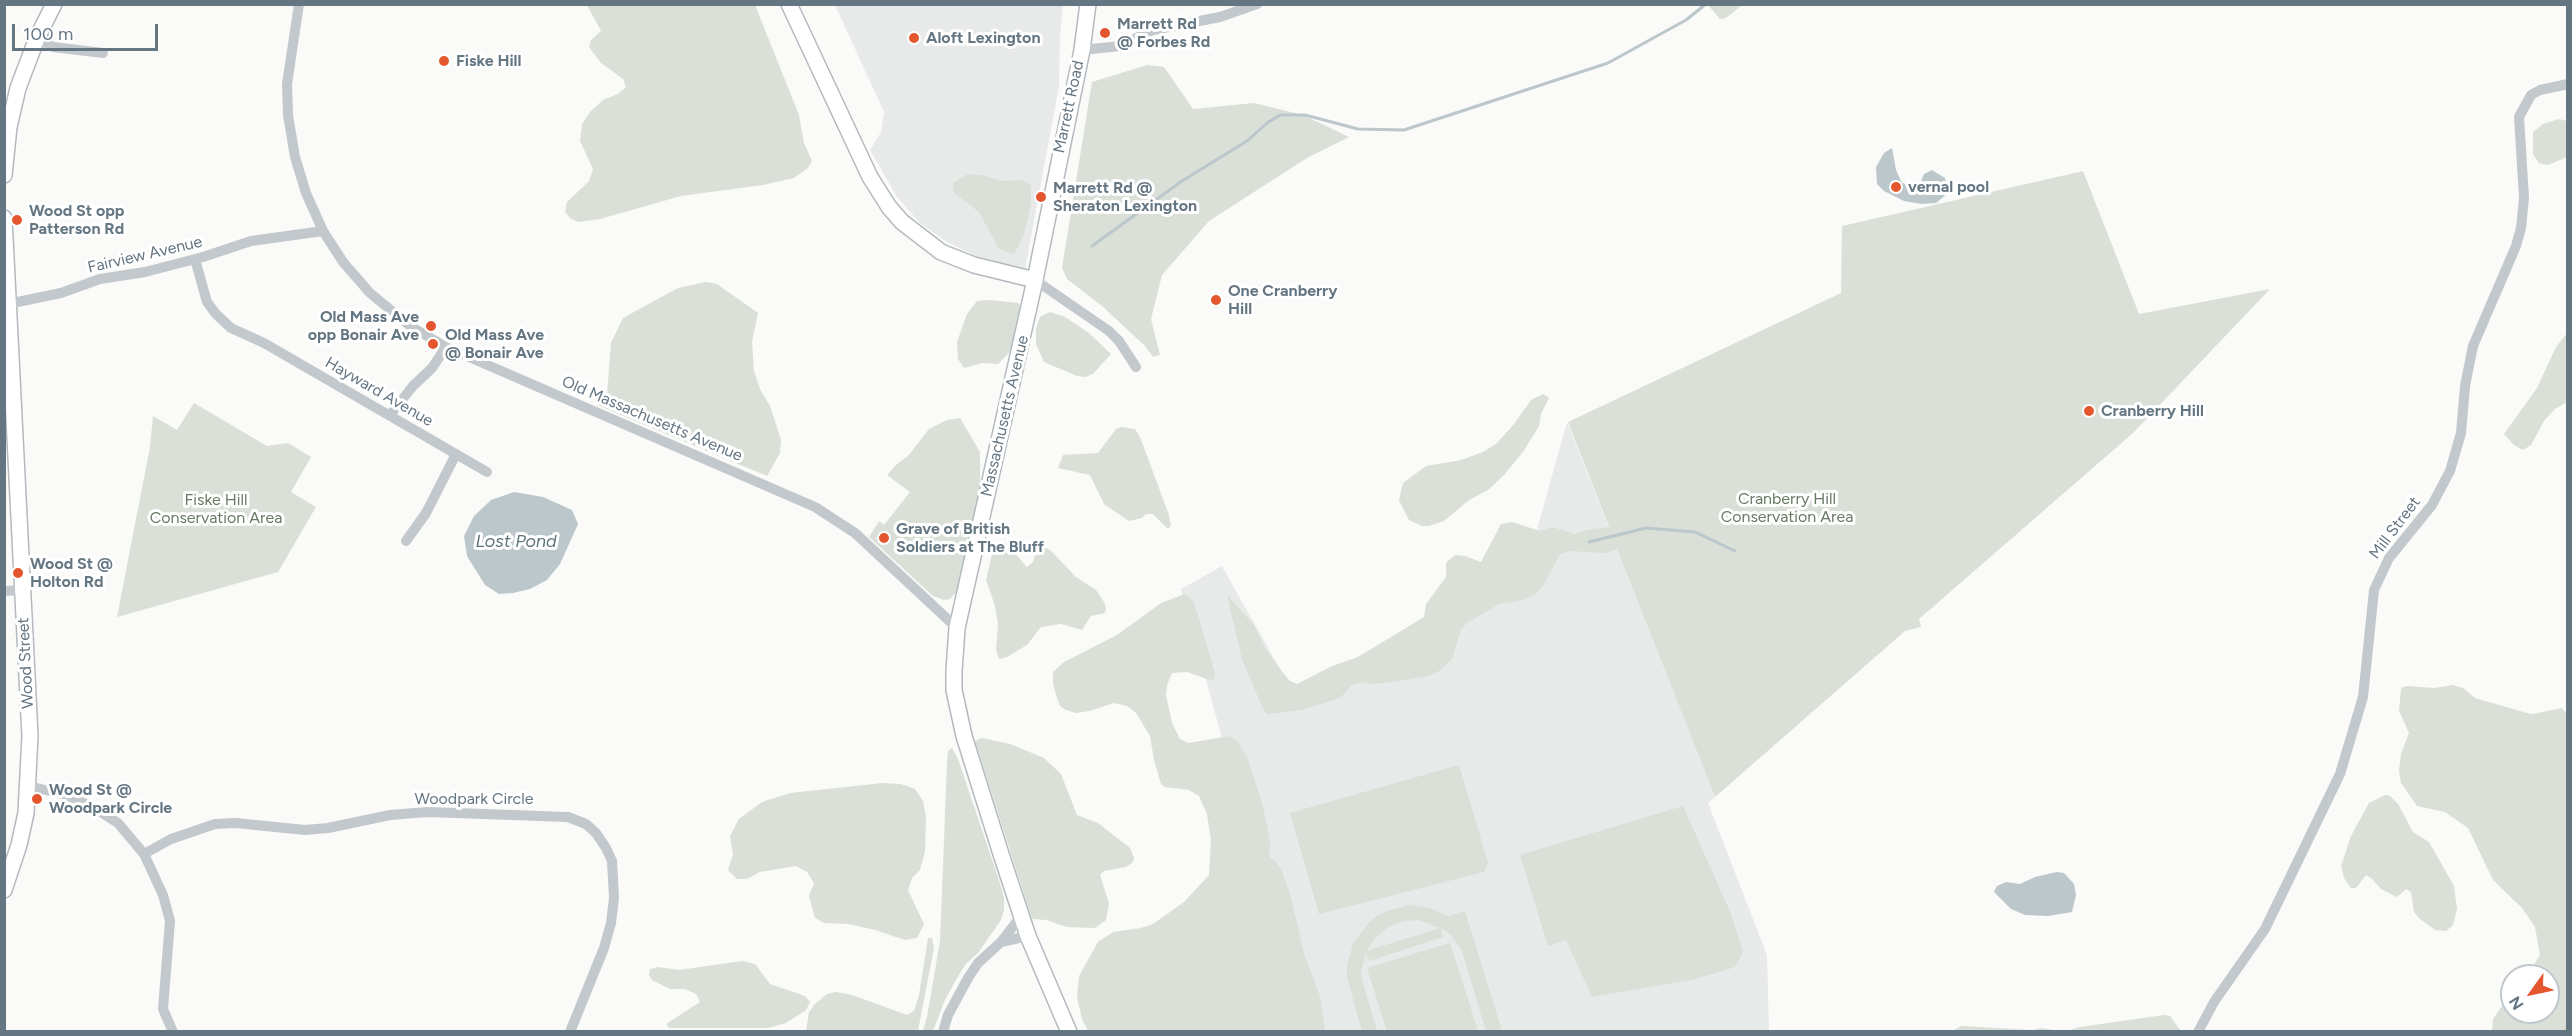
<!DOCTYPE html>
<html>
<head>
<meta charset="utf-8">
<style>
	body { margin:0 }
	#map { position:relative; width:2572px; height:1036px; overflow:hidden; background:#fafaf8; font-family:Figtree,sans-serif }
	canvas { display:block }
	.frame { position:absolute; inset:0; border:6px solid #657683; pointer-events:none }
	.north { position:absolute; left:2500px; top:964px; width:60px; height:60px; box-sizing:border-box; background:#fff; border:2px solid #c1c8cd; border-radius:50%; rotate:237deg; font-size:16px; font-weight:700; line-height:24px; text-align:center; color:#657683 }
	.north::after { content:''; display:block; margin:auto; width:21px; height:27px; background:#e4572e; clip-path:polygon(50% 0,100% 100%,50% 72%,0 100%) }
	.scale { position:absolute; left:12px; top:24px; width:146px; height:27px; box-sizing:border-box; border:3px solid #657683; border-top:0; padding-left:8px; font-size:18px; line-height:21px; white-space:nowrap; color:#657683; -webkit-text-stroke:4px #fff; paint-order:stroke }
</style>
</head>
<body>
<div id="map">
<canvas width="2572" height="1036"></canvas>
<div class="frame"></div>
<div class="north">N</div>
<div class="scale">100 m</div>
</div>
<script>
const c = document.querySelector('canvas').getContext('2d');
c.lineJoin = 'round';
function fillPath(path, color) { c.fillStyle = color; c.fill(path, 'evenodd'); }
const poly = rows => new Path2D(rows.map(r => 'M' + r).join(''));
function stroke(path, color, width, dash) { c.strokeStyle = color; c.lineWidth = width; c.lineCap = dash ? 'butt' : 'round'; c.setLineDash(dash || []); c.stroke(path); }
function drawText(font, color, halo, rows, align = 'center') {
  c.font = font + ' Figtree,sans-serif'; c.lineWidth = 6; c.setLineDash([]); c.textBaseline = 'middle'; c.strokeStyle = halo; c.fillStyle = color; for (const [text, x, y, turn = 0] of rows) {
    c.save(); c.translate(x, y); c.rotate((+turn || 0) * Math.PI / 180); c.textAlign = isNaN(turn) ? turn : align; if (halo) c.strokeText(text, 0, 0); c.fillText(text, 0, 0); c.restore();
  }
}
const built = poly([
	[835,5,1063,5,1060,35,1059,86,1025,269,982,259,947,242,920,223,897,197,870,150,881,132,884,112],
	[1567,422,1715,797,1708,803,1767,955,1769,1031,1317,1031,1275,931,1181,589,1222,566,1299,703,1521,587]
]);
const green = poly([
	[587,5,755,5,799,115,804,143,812,161,808,168,794,178,763,185,681,196,600,219,578,222,571,219,565,212,567,202,589,181,593,169,580,141,582,124,590,112,603,100,618,94,626,87,623,79,601,63,589,47,591,40,601,31],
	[1708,5,1742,5,1726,18,1720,19],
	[1147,65,1164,67,1193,109,1254,103,1303,115,1349,137,1307,158,1209,221,1162,275,1151,319,1160,355,1153,357,1145,346,1102,306,1067,279,1062,268,1092,82],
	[2559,119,2567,121,2567,157,2548,165,2539,163,2533,154,2533,132,2543,124],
	[2083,171,2139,314,2270,289,2133,433,1919,619,1921,627,1905,631,1715,797,1617,549,1606,553,1568,551,1560,554,1542,587,1535,594,1523,600,1499,604,1467,623,1461,629,1452,659,1439,671,1428,676,1399,681,1372,684,1361,682,1352,685,1340,698,1302,710,1267,714,1263,709,1242,659,1227,595,1254,625,1265,648,1280,669,1290,681,1297,684,1332,666,1358,657,1424,617,1426,604,1446,577,1446,563,1455,555,1465,556,1481,562,1501,524,1512,522,1540,531,1552,527,1575,534,1587,530,1609,527,1568,422,1841,293,1842,226],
	[968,174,981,175,1002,181,1022,180,1031,185,1031,204,1024,234,1015,253,1012,254,999,249,979,212,954,193,953,183],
	[706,282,717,284,758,313,752,341,754,371,760,389,770,406,781,440,780,453,767,476,597,405,607,396,611,343,623,318,678,288],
	[990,300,1018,303,1022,308,1012,350,998,364,982,363,964,368,958,359,957,342,967,314,977,301],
	[1050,312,1065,317,1089,333,1111,354,1094,373,1086,377,1077,376,1044,362,1036,344,1036,328,1040,317],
	[2567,333,2567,402,2555,409,2544,421,2531,445,2523,450,2514,445,2504,434,2537,388,2556,347],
	[1543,394,1549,398,1541,414,1539,426,1523,452,1504,475,1488,490,1469,500,1444,521,1429,526,1422,526,1409,520,1399,500,1403,483,1426,466,1461,460,1483,452,1496,444,1514,424,1531,400],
	[194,403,267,446,288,443,311,457,291,492,316,507,278,572,117,617,150,447,153,416,177,430],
	[960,418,980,452,980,498,958,590,950,599,944,600,933,596,869,537,879,521,884,525,910,492,887,475,896,465,908,456,929,429,947,420],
	[1121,427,1135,429,1140,437,1169,515,1171,526,1168,529,1153,514,1146,514,1142,518,1129,521,1104,504,1090,475,1058,468,1063,455,1098,453,1116,429],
	[1005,542,1027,567,1033,562,1038,545,1041,544,1051,551,1076,577,1096,590,1104,602,1106,608,1105,613,1091,616,1082,630,1061,624,1041,627,1027,645,1007,657,999,659,996,650,998,624,995,606,986,580,993,550,998,543],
	[1185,594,1193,601,1198,615,1215,674,1214,679,1210,680,1187,672,1172,673,1167,685,1166,695,1172,723,1180,739,1188,743,1230,736,1238,742,1247,757,1263,806,1270,842,1269,858,1275,861,1281,869,1290,894,1305,957,1320,996,1325,1031,1088,1031,1082,1019,1077,998,1079,976,1098,942,1113,932,1141,928,1153,924,1184,902,1209,875,1211,840,1207,814,1199,796,1189,790,1165,787,1161,784,1154,760,1150,736,1136,713,1127,706,1114,703,1090,711,1076,713,1066,710,1060,706,1057,698,1053,684,1053,672,1064,662,1117,635,1161,603],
	[2452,685,2463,688,2475,698,2527,713,2533,714,2562,708,2567,714,2567,1031,2492,1031,2493,1019,2512,991,2512,1012,2548,1012,2548,976,2527,976,2540,955,2535,927,2522,908,2493,880,2468,828,2445,812,2417,806,2401,783,2399,771,2401,754,2409,733,2399,711,2401,688,2406,686,2435,688],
	[982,738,1010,744,1044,758,1061,774,1077,815,1098,823,1130,848,1134,858,1133,862,1126,867,1104,871,1100,875,1109,903,1106,920,1095,928,1067,927,1046,920,1032,919,975,741],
	[952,748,958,759,999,880,1004,897,1004,910,1001,920,978,953,965,965,957,978,945,1000,933,1031,923,1031,927,1017,940,941,947,764,948,751],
	[1459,765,1488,863,1484,872,1319,914,1290,813],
	[883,783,901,784,915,789,923,801,926,817,925,851,920,870,912,878,908,890,924,924,917,938,905,940,875,930,849,924,824,923,815,918,809,896,814,883,807,872,796,866,760,872,747,879,737,879,728,870,733,854,730,836,739,819,762,802,790,793],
	[2385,795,2390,796,2398,804,2413,832,2429,842,2454,886,2457,909,2453,925,2446,931,2435,930,2420,919,2414,912,2411,892,2406,889,2397,897,2381,889,2372,879,2366,875,2356,888,2351,888,2344,878,2341,866,2351,836,2369,803],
	[1683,806,1731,914,1743,952,1735,967,1696,979,1592,997,1566,940,1548,946,1520,855],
	[1409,905,1430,908,1448,916,1465,911,1502,1031,1486,1031,1462,951,1451,935,1441,928,1443,937,1369,961,1366,953,1361,971,1362,980,1377,1031,1362,1031,1347,977,1347,965,1353,944,1366,926,1375,917,1387,911],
	[1419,920,1440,928,1366,951,1376,937,1387,928,1403,921],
	[928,938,932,938,934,948,918,1031,806,1031,809,1012,815,1004,827,994,836,992,852,995,907,1015,914,1011,919,995],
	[1450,943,1478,1031,1387,1031,1367,968],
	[742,961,755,964,770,984,805,996,810,1002,806,1010,786,1023,768,1028,669,1028,666,1024,700,1002,696,994,685,989,670,989,652,980,649,975,650,969,658,967,679,970],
	[2164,1015,2170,1016,2181,1031,2066,1031,2080,1027],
	[1961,1026,2033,1030,2041,1028,2060,1031,1952,1031]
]);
const water = poly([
	[1892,148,1896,170,1902,183,1918,188,1924,174,1932,170,1945,178,1948,193,1936,203,1922,204,1904,201,1884,191,1877,184,1876,167,1884,153],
	[514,492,543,497,572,510,578,524,560,564,547,580,530,589,513,593,499,594,485,585,467,556,464,536,474,516,491,500],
	[2057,872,2064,873,2074,884,2076,895,2072,912,2048,916,2025,915,2011,909,1994,892,1997,886,2006,882,2020,884,2035,877]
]);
const stream = poly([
	[1092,246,1182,181,1247,141,1267,123,1280,115,1305,115,1358,129,1404,130,1608,63,1686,20,1706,4],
	[1589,542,1646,528,1695,532,1735,551]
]);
const street = poly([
	[299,4,287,84,288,115,295,157,306,193,323,231,343,262,370,293,410,326,446,347,815,507,855,533,957,628],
	[37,38,53,47,103,53],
	[1082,50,1120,46,1153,30,1220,17,1257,4],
	[195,259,207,302,216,314,231,328,264,343,487,472],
	[1035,280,1109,331,1119,341,1136,367],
	[8,304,61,293,100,279,145,272,203,257,251,241,323,231],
	[390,415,413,386,432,368,446,347],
	[406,541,426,513,456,454],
	[4,591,23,590],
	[28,786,63,794,93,807,118,823,144,854,163,895,170,921,163,1009,173,1032],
	[144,854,171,839,215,824,236,823,305,830,328,828,390,815,427,812,568,817,586,824,596,833,606,848,612,861,614,898,611,923,604,948,570,1032],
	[1001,942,1028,936],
	[943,1032,948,1015,968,978,978,963,1001,942,1021,916],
	[2198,1032,2214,1002,2265,929,2340,774,2363,697,2374,590,2389,558,2432,505,2450,471,2461,433,2465,386,2473,346,2516,246,2521,228,2524,198,2519,117,2531,95,2540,90,2568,84]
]);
const secondary = poly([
	[789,4,870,177,889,207,902,222,941,252,974,265,1035,280],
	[4,175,9,127,18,88,37,38,54,4],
	[4,218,30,736,26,813,19,845,4,890],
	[1069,1032,1028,936,1001,854,964,736,954,690,954,671,957,628,1035,280,1082,50,1088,4]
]);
const markers = [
	[1105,33,6,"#e4572e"],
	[914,38,6,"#e4572e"],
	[444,61,6,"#e4572e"],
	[1896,187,6,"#e4572e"],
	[1041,197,6,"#e4572e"],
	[17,220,6,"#e4572e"],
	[1216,300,6,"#e4572e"],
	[431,326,6,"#e4572e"],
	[433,344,6,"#e4572e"],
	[2089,411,6,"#e4572e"],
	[884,538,6,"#e4572e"],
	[18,573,6,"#e4572e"],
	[37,799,6,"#e4572e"]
];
const poiNames = [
	["Marrett Rd",1117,24],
	["@ Forbes Rd",1117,42],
	["Aloft Lexington",926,38],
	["Fiske Hill",456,61],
	["vernal pool",1908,187],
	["Marrett Rd @",1053,188],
	["Sheraton Lexington",1053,206],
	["Wood St opp",29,211],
	["Patterson Rd",29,229],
	["One Cranberry",1228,291],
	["Hill",1228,309],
	["Old Mass Ave",419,317,"right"],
	["opp Bonair Ave",419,335,"right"],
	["Old Mass Ave",445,335],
	["@ Bonair Ave",445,353],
	["Cranberry Hill",2101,411],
	["Grave of British",896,529],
	["Soldiers at The Bluff",896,547],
	["Wood St @",30,564],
	["Holton Rd",30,582],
	["Wood St @",49,790],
	["Woodpark Circle",49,808]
];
const streetNames = [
	["Marrett Road",1069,107,-78],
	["Fairview Avenue",145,255,-13],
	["Hayward Avenue",379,392,30],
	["Massachusetts Avenue",1005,416,-77],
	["Old Massachusetts Avenue",652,419,23],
	["Mill Street",2395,528,-53],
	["Wood Street",26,663,-93],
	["Woodpark Circle",474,799]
];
const parkNames = [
	["Cranberry Hill",1787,499],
	["Conservation Area",1787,517],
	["Fiske Hill",216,500],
	["Conservation Area",216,518]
];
const waterNames = [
	["Lost Pond",516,542]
];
fillPath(built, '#e8e9e9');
fillPath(green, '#dadfd7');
fillPath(water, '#bbc7cb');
stroke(stream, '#bbc7cb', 3);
stroke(secondary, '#b3babf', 18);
stroke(street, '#c3c8cc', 10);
stroke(secondary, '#fff', 15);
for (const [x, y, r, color] of markers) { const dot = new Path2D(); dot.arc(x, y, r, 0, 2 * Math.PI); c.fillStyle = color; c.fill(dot); stroke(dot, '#fff', 2); }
drawText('bold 16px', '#657683', '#fff', poiNames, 'left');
drawText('16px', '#657683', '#fff', streetNames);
drawText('16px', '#687a64', '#fff', parkNames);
drawText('italic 18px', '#60757c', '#fff', waterNames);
</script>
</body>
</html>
